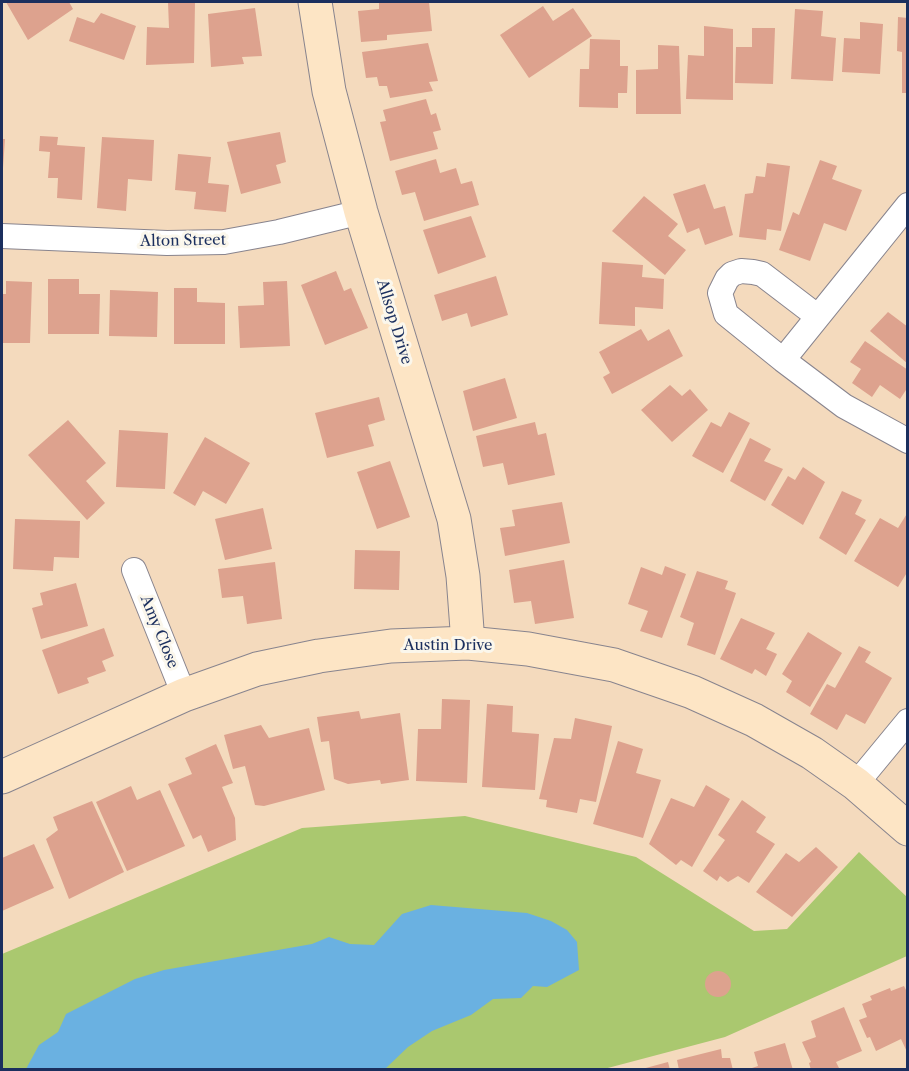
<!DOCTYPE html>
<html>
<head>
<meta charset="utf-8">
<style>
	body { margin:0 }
	#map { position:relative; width:909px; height:1071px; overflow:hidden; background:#f4dabd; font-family:"Libre Caslon Text",serif }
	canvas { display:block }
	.frame { position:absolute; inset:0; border:3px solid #1b2f5e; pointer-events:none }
</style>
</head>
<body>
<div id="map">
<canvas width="909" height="1071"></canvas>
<div class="frame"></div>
</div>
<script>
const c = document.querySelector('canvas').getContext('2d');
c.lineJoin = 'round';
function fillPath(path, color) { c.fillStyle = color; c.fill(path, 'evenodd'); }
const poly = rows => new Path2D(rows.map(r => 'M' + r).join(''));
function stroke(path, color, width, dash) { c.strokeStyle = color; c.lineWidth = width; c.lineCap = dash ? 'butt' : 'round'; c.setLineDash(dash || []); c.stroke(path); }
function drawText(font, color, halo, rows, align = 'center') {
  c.font = font + ' "Libre Caslon Text",serif'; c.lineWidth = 6; c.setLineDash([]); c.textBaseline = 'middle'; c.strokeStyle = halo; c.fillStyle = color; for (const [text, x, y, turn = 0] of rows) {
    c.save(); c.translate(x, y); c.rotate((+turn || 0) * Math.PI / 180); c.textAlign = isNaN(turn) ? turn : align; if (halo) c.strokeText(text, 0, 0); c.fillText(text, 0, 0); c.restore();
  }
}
const green = poly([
	[465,816,636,857,754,931,787,929,859,852,907,897,907,956,725,1037,604,1069,2,1070,2,954,302,828]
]);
const water = poly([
	[431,905,527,913,551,921,567,930,577,942,579,970,547,987,533,986,521,998,493,999,471,1015,432,1031,408,1047,385,1069,26,1069,39,1045,58,1032,66,1014,135,979,164,970,312,944,329,937,350,944,374,945,402,914]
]);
const building = poly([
	[6,2,69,2,73,9,28,40],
	[168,2,195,2,194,63,146,65,147,27,169,28],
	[379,2,429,2,432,31,387,35,387,40,361,42,358,11,379,9],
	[543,6,553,21,573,8,592,36,529,78,500,35],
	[255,8,262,56,242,57,244,64,211,67,208,14],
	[795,9,823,11,821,36,836,38,833,81,791,79],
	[101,13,136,26,124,60,69,41,77,17,94,23],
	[898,17,908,18,908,93,902,93,902,52,897,51],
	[860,22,883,24,880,74,842,72,844,38,860,39],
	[704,26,733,29,733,100,686,99,688,55,704,56],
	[752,28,775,28,773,84,735,83,736,47,752,47],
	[590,39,620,40,620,66,628,66,627,93,618,93,618,108,579,107,580,69,589,69],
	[428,43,438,81,429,82,433,91,390,98,387,86,379,86,377,77,366,78,362,52],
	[658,45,679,46,681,114,636,114,636,70,658,69],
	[426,99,431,115,436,113,441,130,433,132,438,149,390,161,380,122,386,121,383,110],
	[280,132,286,162,276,165,281,183,241,194,227,142],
	[40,136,58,137,57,145,85,147,82,200,57,198,58,178,48,178,50,152,39,151],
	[102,137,154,140,152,181,128,179,126,211,97,208],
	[2,139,5,139,3,168,2,168],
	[178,154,211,157,208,183,229,185,226,212,194,209,196,192,175,190],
	[436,159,440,173,456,168,461,184,472,181,479,205,424,221,415,192,402,195,395,171],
	[820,160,837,166,832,179,862,190,846,231,824,223,810,261,779,250,793,212,799,215],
	[767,163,790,166,781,231,767,229,766,240,739,237,745,194,753,193,756,176,765,177],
	[705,184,714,209,725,206,733,235,705,245,699,228,687,233,673,194],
	[644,196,678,224,668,236,686,250,665,275,612,231],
	[471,216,486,257,438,274,423,230],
	[602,262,643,265,642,277,664,279,663,309,635,307,635,326,599,324],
	[336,271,344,291,351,288,368,328,325,345,301,285],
	[496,276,508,315,471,327,467,313,442,321,434,295],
	[48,279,79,279,79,294,100,294,99,334,48,334],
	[6,281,32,282,30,343,2,343,2,294,6,294],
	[287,281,290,346,240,348,238,306,264,305,263,282],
	[174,288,197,288,197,302,225,303,225,344,174,344],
	[110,290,158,292,157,337,109,336],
	[888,312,908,327,908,364,870,331],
	[641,329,648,341,669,329,683,356,612,394,603,377,610,373,599,352],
	[865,341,908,370,908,387,900,399,880,385,872,397,852,383,861,369,850,362],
	[505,378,517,418,473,431,463,391],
	[670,385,682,396,690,389,708,410,672,442,641,410],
	[379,397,385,420,368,425,374,446,327,458,315,413],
	[729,412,750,423,723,473,692,456,711,422,721,427],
	[68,420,106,463,86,481,105,503,87,520,28,455],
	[535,422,538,435,546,433,555,475,508,485,503,463,483,467,476,436],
	[119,430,168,433,165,489,116,487],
	[205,437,250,463,226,504,203,491,195,506,173,493],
	[750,438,771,449,764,461,783,469,765,501,730,481],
	[390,461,410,517,377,529,357,472],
	[803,467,825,482,803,525,771,505,788,476,795,480],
	[842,491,862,500,855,514,866,520,846,555,819,538],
	[562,502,570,543,505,556,500,528,515,526,512,510],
	[263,508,272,549,225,560,215,519],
	[908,512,908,571,898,587,854,561,880,518,898,528],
	[15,519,80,521,79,558,54,557,53,571,13,569],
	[355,550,400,551,399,590,354,589],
	[564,560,574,618,535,624,531,601,514,603,509,570],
	[275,562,282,619,247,624,243,596,222,598,218,569],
	[665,566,686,574,662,638,640,631,648,611,628,604,641,567,662,575],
	[697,571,728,581,725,589,736,593,715,655,687,645,694,623,680,617],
	[76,583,88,626,41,639,32,608,43,605,40,593],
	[741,618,775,633,766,649,777,654,766,676,755,669,752,674,720,659],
	[104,628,114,656,102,661,106,671,87,678,89,683,58,694,42,650],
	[808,632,842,653,810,707,786,692,792,681,782,674],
	[859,646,871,652,865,662,892,678,865,724,846,714,837,730,810,714,827,684,835,688],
	[442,699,470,700,467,783,416,781,418,729,441,729],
	[487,704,513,706,512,732,539,734,535,790,482,787],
	[359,711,361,719,400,713,409,780,381,784,380,780,348,784,334,779,329,741,321,742,317,717],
	[575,718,612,726,596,802,580,799,577,813,546,807,547,800,539,799,554,738,571,739],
	[261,725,269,738,309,728,325,790,264,806,255,805,245,766,233,769,224,735],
	[618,741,643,749,636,773,661,780,643,838,593,824],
	[216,744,233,783,222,787,235,818,236,840,208,852,201,835,193,839,168,784,192,774,185,758],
	[706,785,730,799,692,867,681,860,676,865,649,844,671,798,694,807],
	[131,786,137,800,160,790,185,846,127,871,96,802],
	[742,800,766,817,756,832,775,844,749,883,738,876,728,882,720,876,717,881,703,871,725,840,718,835],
	[92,801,124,872,69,899,46,839,58,830,53,817],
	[34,844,54,888,2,911,2,858],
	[816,847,838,867,792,917,756,892,786,853,799,862],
	'705 984a13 13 0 1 1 26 0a13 13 0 1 1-26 0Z',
	[904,986,908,994,908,1054,901,1039,876,1051,870,1037,867,1038,859,1020,867,1017,862,1004,872,1000,870,996,890,988,891,991],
	[844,1007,862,1051,836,1062,840,1070,811,1070,809,1063,811,1062,802,1042,816,1037,811,1021],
	[785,1043,793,1070,746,1070,758,1066,754,1052],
	[721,1049,722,1058,730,1058,733,1070,679,1070,677,1060],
	[668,1062,670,1070,642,1070,642,1069]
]);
const street = poly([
	[2,236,167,243,224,242,279,232,361,212],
	[817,316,762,274,753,272,741,271,732,274,727,279,720,293,726,314,783,360,844,406,908,441],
	[783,360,908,205],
	[134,570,184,695],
	[856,784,908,721]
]);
const secondary = poly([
	[315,2,329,91,361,212,454,519,463,576,468,643],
	[2,777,184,695,257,669,319,656,391,646,468,643,528,649,614,665,692,692,754,720,812,753,856,784,908,829]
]);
const streetNames = [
	["Alton Street",183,241,-1],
	["Allsop Drive",394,322,73],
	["Amy Close",159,632,68],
	["Austin Drive",448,646]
];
fillPath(green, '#aac86f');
fillPath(water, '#6ab1e1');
fillPath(building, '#dda28e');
stroke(street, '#88848e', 26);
stroke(secondary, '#88848e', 35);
stroke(street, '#fff', 24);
stroke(secondary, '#fde5c5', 33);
drawText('15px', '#1b2f5e', '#fbf7ec', streetNames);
</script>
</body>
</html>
